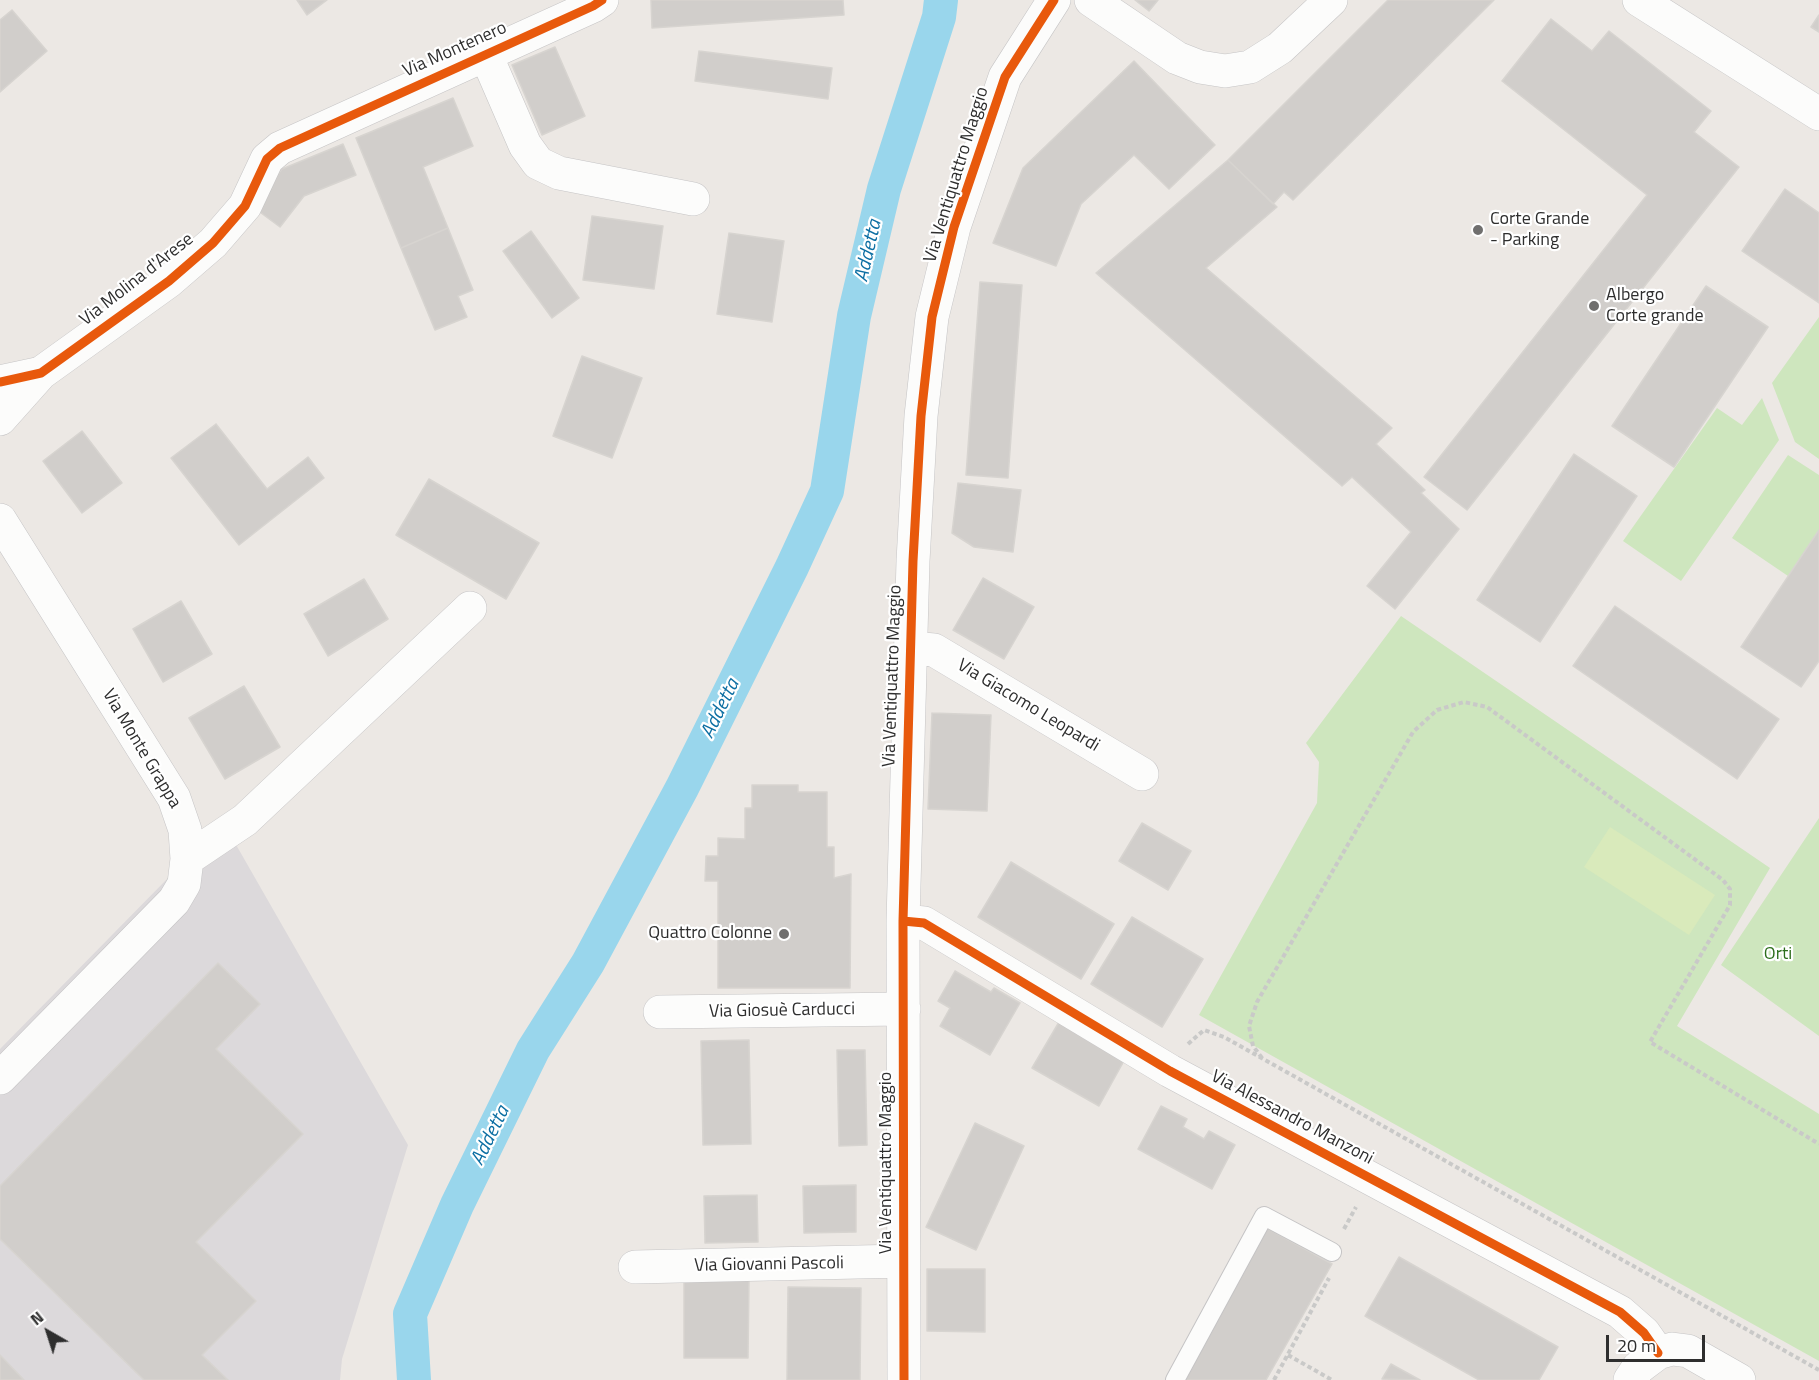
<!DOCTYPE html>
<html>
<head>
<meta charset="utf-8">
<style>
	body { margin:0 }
	#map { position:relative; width:1819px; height:1380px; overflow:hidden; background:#ece8e4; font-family:"Titillium Web",sans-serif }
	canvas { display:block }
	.north { position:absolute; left:18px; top:1302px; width:60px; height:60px; -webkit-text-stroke:4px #fff; paint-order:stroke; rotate:321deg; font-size:16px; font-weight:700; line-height:24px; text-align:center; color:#2e2e2e }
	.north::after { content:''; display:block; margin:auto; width:21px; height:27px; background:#2e2e2e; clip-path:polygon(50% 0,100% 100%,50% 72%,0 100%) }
	.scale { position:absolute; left:1606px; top:1335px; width:99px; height:27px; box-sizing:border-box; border:3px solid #2e2e2e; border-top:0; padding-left:8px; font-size:18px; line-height:21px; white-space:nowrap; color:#2e2e2e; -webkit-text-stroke:4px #fff; paint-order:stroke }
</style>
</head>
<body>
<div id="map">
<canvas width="1819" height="1380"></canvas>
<div class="north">N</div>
<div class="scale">20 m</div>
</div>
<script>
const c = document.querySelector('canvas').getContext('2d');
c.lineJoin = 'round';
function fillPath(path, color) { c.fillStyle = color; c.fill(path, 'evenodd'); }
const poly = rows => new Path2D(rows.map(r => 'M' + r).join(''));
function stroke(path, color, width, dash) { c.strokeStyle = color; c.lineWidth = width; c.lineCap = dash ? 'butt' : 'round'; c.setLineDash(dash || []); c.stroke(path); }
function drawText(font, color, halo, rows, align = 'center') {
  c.font = font + ' "Titillium Web",sans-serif'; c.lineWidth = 4.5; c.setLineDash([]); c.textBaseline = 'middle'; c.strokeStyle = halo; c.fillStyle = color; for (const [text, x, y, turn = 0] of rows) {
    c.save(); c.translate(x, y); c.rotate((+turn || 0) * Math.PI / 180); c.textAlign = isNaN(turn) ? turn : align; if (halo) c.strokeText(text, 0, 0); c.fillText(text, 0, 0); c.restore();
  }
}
const industrial = poly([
	[223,822,408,1145,342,1359,340,1380,0,1380,0,1049]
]);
const green = poly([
	[1819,317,1819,459,1795,442,1772,383],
	[1762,398,1779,440,1681,581,1623,541,1717,408,1742,425],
	[1788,455,1819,475,1819,530,1788,576,1732,538],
	[1401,616,1770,868,1677,1026,1819,1114,1819,1361,1199,1015,1317,803,1319,762,1306,743],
	[1819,818,1819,1036,1721,965]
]);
const pitch = poly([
	[1610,827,1715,895,1689,935,1584,867]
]);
const canal = poly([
	[414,1380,410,1314,457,1205,533,1050,588,963,682,788,792,567,827,491,854,316,884,189,939,17,941,0]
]);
const building = poly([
	[297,0,327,0,307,15,297,0],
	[651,0,843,0,844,15,652,28,651,0],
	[1135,0,1158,0,1149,11,1135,0],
	[1388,0,1494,0,1293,200,1284,192,1273,204,1228,160,1388,0],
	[12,10,47,51,0,92,0,20,12,10],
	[1819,15,1819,32,1811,27,1819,15],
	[1551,19,1592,51,1609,31,1711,111,1694,132,1739,167,1467,510,1424,477,1647,195,1502,81,1551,19],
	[555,47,585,116,542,135,512,65,555,47],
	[699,51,832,68,828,99,695,81,699,51],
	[1134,61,1215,145,1169,189,1134,155,1081,204,1056,266,993,243,1023,168,1134,61],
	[453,98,473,146,423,167,448,228,401,248,356,138,453,98],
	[343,144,356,175,304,196,280,227,253,207,282,169,343,144],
	[1228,160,1277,207,1206,268,1392,428,1376,444,1425,490,1421,493,1459,529,1395,609,1367,586,1411,532,1352,477,1342,486,1096,273,1228,160],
	[1785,189,1819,213,1819,303,1742,251,1785,189],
	[592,216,663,226,654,289,583,280,592,216],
	[448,228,473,290,458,296,467,317,435,330,401,248,448,228],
	[531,231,579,298,552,318,503,251,531,231],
	[729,233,784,241,772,322,717,314,729,233],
	[980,282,1022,285,1008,478,966,475,980,282],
	[1706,286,1768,327,1674,467,1612,426,1706,286],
	[582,356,642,378,612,458,553,436,582,356],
	[216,424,267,489,308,457,324,478,239,545,171,458,216,424],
	[82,431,122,483,82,513,43,461,82,431],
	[1574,454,1637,496,1540,642,1477,600,1574,454],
	[429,479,539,543,506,599,396,535,429,479],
	[958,483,1021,490,1013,552,974,547,952,533,958,483],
	[1819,530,1819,661,1801,687,1741,647,1819,530],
	[983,578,1034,607,1004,659,953,630,983,578],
	[364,579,388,619,328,656,304,614,364,579],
	[181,601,212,654,163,682,133,629,181,601],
	[1615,606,1779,719,1737,779,1573,666,1615,606],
	[244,686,280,747,225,779,189,718,244,686],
	[932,713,991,715,987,811,928,809,932,713],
	[752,785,798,785,798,792,827,792,827,847,834,847,834,878,851,874,850,988,718,988,718,881,705,881,706,856,718,856,718,838,745,839,745,808,752,808,752,785],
	[1142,823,1191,851,1168,890,1119,861,1142,823],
	[1011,862,1114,924,1081,979,978,917,1011,862],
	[1132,917,1203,959,1162,1027,1091,984,1132,917],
	[218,963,260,1004,216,1049,303,1134,196,1242,256,1301,202,1355,228,1380,144,1380,0,1239,0,1186,218,963],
	[955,971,991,992,994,988,1020,1003,990,1055,940,1026,950,1008,938,1001,955,971],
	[1059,1022,1125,1059,1099,1106,1032,1068,1059,1022],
	[749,1040,751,1144,703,1145,701,1041,749,1040],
	[837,1050,865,1050,867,1145,839,1146,837,1050],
	[1161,1106,1187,1119,1183,1127,1204,1139,1209,1131,1235,1145,1212,1189,1138,1149,1161,1106],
	[975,1123,1024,1146,976,1250,926,1227,975,1123],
	[856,1185,856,1232,804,1233,803,1186,856,1185],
	[757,1195,758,1242,705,1243,704,1196,757,1195],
	[1267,1228,1332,1264,1266,1380,1181,1380,1267,1228],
	[1399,1257,1558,1347,1539,1380,1479,1380,1365,1316,1399,1257],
	[927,1269,985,1269,985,1332,927,1331,927,1269],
	[684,1279,749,1279,748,1358,684,1358,684,1279],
	[788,1287,861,1288,860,1380,787,1380,788,1287],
	[0,1355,24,1380,0,1380,0,1355],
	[1391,1364,1420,1380,1382,1379,1391,1364]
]);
const path = poly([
	[1188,1044,1204,1030,1224,1037,1819,1370],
	[1262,1058,1253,1046,1249,1026,1257,1002,1413,732,1437,710,1464,702,1487,707,1723,880,1730,889,1730,905,1650,1042,1819,1144],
	[1344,1229,1356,1207],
	[1288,1355,1332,1380],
	[1274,1380,1329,1278]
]);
const lane = poly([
	[1175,1380,1264,1216,1332,1252]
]);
const street = poly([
	[1091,0,1177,58,1200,67,1225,71,1250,67,1280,48,1331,0],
	[1639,0,1819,114],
	[486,55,525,145,538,163,559,173,693,199],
	[0,382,41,373,169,281,213,243,245,206,267,159,280,148,593,6,602,0],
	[0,419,41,373],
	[0,520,174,798,185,830,187,859,184,884,174,901,0,1078],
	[911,648,934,650,1142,774],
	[187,859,245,820,470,608],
	[903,921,924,923,1170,1071,1620,1312,1644,1333,1658,1353],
	[660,1012,904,1009],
	[635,1267,903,1261],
	[904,1380,903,921,913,561,921,416,932,317,954,227,1005,77,1054,0],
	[1630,1380,1638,1368,1658,1353,1672,1349,1688,1351,1739,1380]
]);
const cycleway = poly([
	[0,382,41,373,169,281,213,243,245,206,267,159,280,148,593,6,602,0],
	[903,921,924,923,1170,1071,1620,1312,1644,1333,1658,1353],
	[904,1380,903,921,913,561,921,416,932,317,954,227,1005,77,1054,0]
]);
const markers = [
	[1478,230,6,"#706f6e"],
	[1594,306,6,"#706f6e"],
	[784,934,6,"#706f6e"]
];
const streetNames = [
	["Via Montenero",455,50,-24],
	["Via Ventiquattro Maggio",957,175,-73],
	["Via Molina d'Arese",137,280,-38],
	["Via Ventiquattro Maggio",893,676,-88],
	["Via Giacomo Leopardi",1028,706,31],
	["Via Monte Grappa",141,749,59],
	["Via Giosuè Carducci",782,1011,-1],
	["Via Alessandro Manzoni",1292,1118,28],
	["Via Ventiquattro Maggio",887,1163,-90],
	["Via Giovanni Pascoli",769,1265,-1]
];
const poiNames = [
	["Corte Grande",1490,220],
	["- Parking",1490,241],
	["Albergo",1606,296],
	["Corte grande",1606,317],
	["Quattro Colonne",772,934,"right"]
];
const parkNames = [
	["Orti",1778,955]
];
const waterNames = [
	["Addetta",869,251,-77],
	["Addetta",721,709,-64],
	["Addetta",491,1136,-64]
];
fillPath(industrial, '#dcd9db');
fillPath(green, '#cee6be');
fillPath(pitch, '#d9eabb');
stroke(canal, '#99d6ec', 34);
fillPath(building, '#d1cecb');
stroke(building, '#d7d4d0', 1.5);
stroke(lane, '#c5c4c5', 20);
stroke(street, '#c5c4c5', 34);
stroke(path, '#c9c9c8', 4, [4.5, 3]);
stroke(lane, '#fcfcfb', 18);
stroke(street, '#fcfcfb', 33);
stroke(cycleway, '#e8590c', 9);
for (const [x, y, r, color] of markers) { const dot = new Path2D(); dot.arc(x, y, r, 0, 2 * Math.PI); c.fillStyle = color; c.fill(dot); stroke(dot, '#fff', 2); }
drawText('18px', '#2e2e2e', '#fff', streetNames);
drawText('18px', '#2e2e2e', '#fff', poiNames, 'left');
drawText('18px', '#2c6e1b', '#fff', parkNames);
drawText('italic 20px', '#0d6fa3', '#fff', waterNames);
</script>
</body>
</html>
